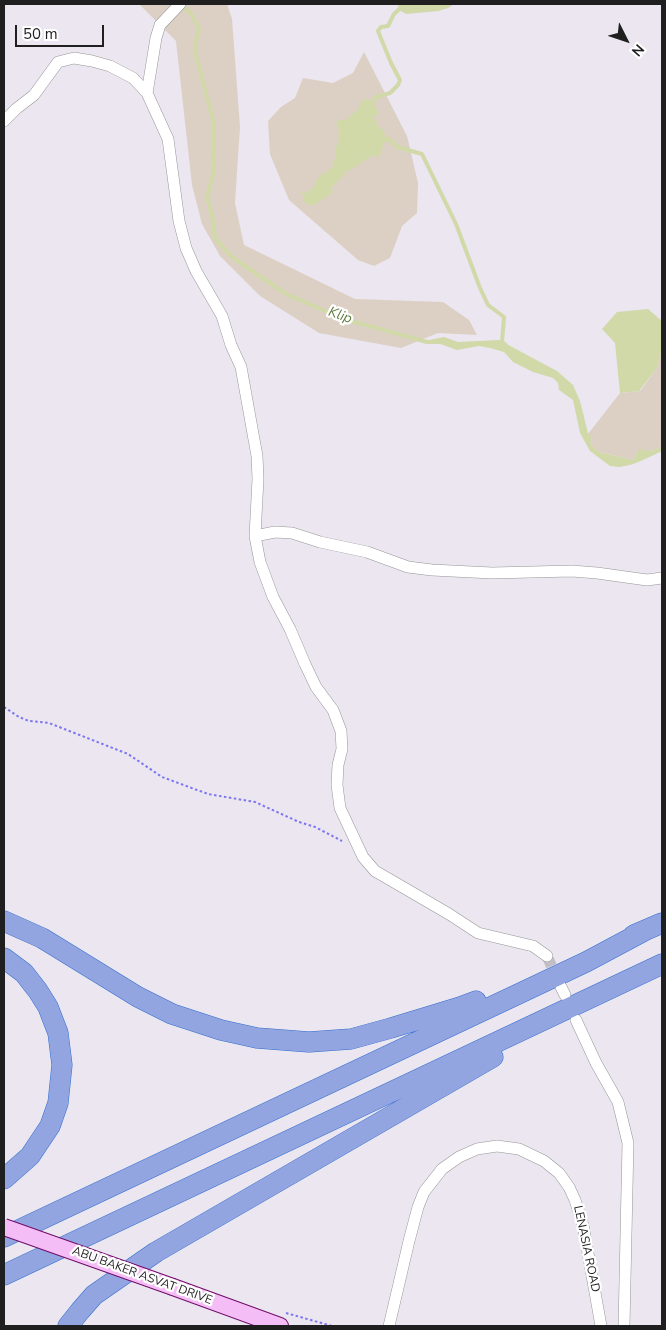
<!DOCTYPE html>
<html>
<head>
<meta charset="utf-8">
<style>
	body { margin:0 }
	#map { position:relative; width:666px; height:1330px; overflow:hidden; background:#ebe6ef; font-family:"Nunito Sans",sans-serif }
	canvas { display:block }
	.frame { position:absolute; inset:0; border:5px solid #1f1f1f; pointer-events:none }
	.north { position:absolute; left:601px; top:15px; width:50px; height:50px; -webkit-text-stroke:4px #fff; paint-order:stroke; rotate:131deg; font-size:14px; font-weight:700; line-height:20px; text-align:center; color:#1f1f1f }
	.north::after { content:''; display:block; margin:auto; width:18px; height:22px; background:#1f1f1f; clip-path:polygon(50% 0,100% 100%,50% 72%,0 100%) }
	.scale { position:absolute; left:15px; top:25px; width:89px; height:22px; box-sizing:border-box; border:2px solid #1f1f1f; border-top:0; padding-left:6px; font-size:15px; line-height:18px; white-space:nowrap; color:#1f1f1f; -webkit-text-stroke:4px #fff; paint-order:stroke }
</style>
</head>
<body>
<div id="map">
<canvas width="666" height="1330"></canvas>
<div class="frame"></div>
<div class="north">N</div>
<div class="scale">50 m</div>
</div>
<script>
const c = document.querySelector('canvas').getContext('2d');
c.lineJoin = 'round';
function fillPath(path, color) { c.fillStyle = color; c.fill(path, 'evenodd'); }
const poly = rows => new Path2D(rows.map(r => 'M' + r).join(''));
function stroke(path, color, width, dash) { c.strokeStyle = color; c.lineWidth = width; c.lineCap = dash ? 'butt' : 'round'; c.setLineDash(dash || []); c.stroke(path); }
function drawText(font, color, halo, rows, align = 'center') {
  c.font = font + ' "Nunito Sans",sans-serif'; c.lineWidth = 4.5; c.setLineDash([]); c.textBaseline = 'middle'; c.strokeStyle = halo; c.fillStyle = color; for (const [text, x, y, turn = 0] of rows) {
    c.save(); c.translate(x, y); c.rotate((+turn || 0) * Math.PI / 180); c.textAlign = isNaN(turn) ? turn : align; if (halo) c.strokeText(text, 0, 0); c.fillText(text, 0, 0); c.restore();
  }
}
const wetland = poly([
	[139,4,227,4,232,19,240,127,235,203,244,245,355,299,443,302,469,320,477,335,438,333,401,348,319,333,260,296,220,256,202,224,192,185,176,41],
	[364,52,407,136,418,183,417,213,402,226,390,258,374,266,358,260,289,200,270,154,268,121,281,107,295,98,303,78,333,83,353,73],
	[662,349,662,447,650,451,637,452,633,460,599,452,590,444,592,438,588,434,620,393,640,391,657,368]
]);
const water = poly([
	[398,4,454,4,448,8,438,11,406,14,399,10],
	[367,98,376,107,379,114,377,116,374,115,374,118,377,121,376,124,383,130,386,136,391,138,384,143,379,158,375,155,372,156,363,161,357,167,355,166,350,171,346,170,345,174,331,188,333,191,332,193,314,205,309,205,303,200,304,195,300,194,302,192,306,193,315,186,316,180,323,173,326,173,328,170,334,166,334,164,332,164,335,158,335,146,338,145,339,131,336,124,338,120,346,120,359,108,359,104],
	[648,309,662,321,662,349,657,368,639,391,620,393,615,343,602,329,617,312],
	[444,337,458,342,499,340,557,371,573,385,580,401,588,433,592,438,590,444,599,452,633,460,637,452,642,449,650,451,662,447,662,451,641,461,630,465,619,467,610,466,590,451,580,433,573,400,559,390,558,383,553,378,533,372,513,362,504,352,490,348,479,346,457,350,429,340]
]);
const stream = poly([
	[182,5,192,15,199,29,195,44,196,56,214,123,213,175,207,197,213,220,215,238,232,257,286,294,344,319,427,342,439,342],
	[370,107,376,97,390,93,398,85,400,80,391,63,378,31,381,27,388,26,394,14,405,4],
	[383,139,392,141,397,147,422,154,456,224,480,288,488,305,504,317,502,342,506,345]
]);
const streetTunnel = poly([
	[547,956,558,981]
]);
const path = poly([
	[4,707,19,717,29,721,49,723,128,754,162,777,208,794,255,802,299,822,315,827,342,841],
	[286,1313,332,1326]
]);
const street = poly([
	[147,93,156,38,160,25,180,4],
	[4,121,16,109,34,95,58,62,74,58,92,61,110,66,133,78,147,93,168,139,179,221,186,248,196,271,222,316,231,345,241,367,257,456,258,479,255,536,260,562,273,597,290,629,305,664,316,687,333,710,341,731,342,749,338,765,337,785,340,808,363,857,375,871,449,914,478,933,533,946,547,956],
	[255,536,275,532,292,533,320,542,367,552,408,567,432,570,492,573,572,571,597,573,647,580,662,578],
	[561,987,565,995],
	[576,1020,596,1063,618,1102,628,1143,624,1326],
	[389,1326,409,1241,418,1207,424,1192,442,1169,459,1157,477,1149,497,1146,519,1149,544,1161,559,1173,569,1187,575,1200,583,1225,601,1326]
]);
const secondary = poly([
	[173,1287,280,1326]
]);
const highway = poly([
	[4,921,42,938,138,997,172,1014,221,1030,257,1038,309,1042,351,1039,391,1028,460,1007,476,1001],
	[634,935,662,923],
	[4,958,24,973,38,991,48,1007,58,1033,62,1065,58,1103,50,1126,30,1156,4,1179],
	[4,1237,586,962,646,930],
	[4,1275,662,964],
	[68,1326,80,1311,94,1295,156,1252,493,1057]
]);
const secondaryBridge = poly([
	[4,1227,173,1287]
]);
const streetNames = [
	["LENASIA ROAD",586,1249,78],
	["ABU BAKER ASVAT DRIVE",142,1276,20]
];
const waterNames = [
	["Klip",340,316,20]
];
fillPath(wetland, '#dcd0c4');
fillPath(water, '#d1d9a9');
stroke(stream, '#d1d9a9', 4);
stroke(streetTunnel, '#c2bec5', 11, [11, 5.5]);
stroke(street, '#969696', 12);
stroke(secondary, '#6f0d69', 18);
stroke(highway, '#316ece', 21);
stroke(path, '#7d76f0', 2, [2.5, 2.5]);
stroke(street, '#fff', 11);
stroke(secondary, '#f5bdf5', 16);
stroke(highway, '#93a5e1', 20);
stroke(secondaryBridge, '#6f0d69', 18, []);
stroke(secondaryBridge, '#f5bdf5', 16);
drawText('12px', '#1f1f1f', '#fff', streetNames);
drawText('italic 14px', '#5f7b3e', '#fff', waterNames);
</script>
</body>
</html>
